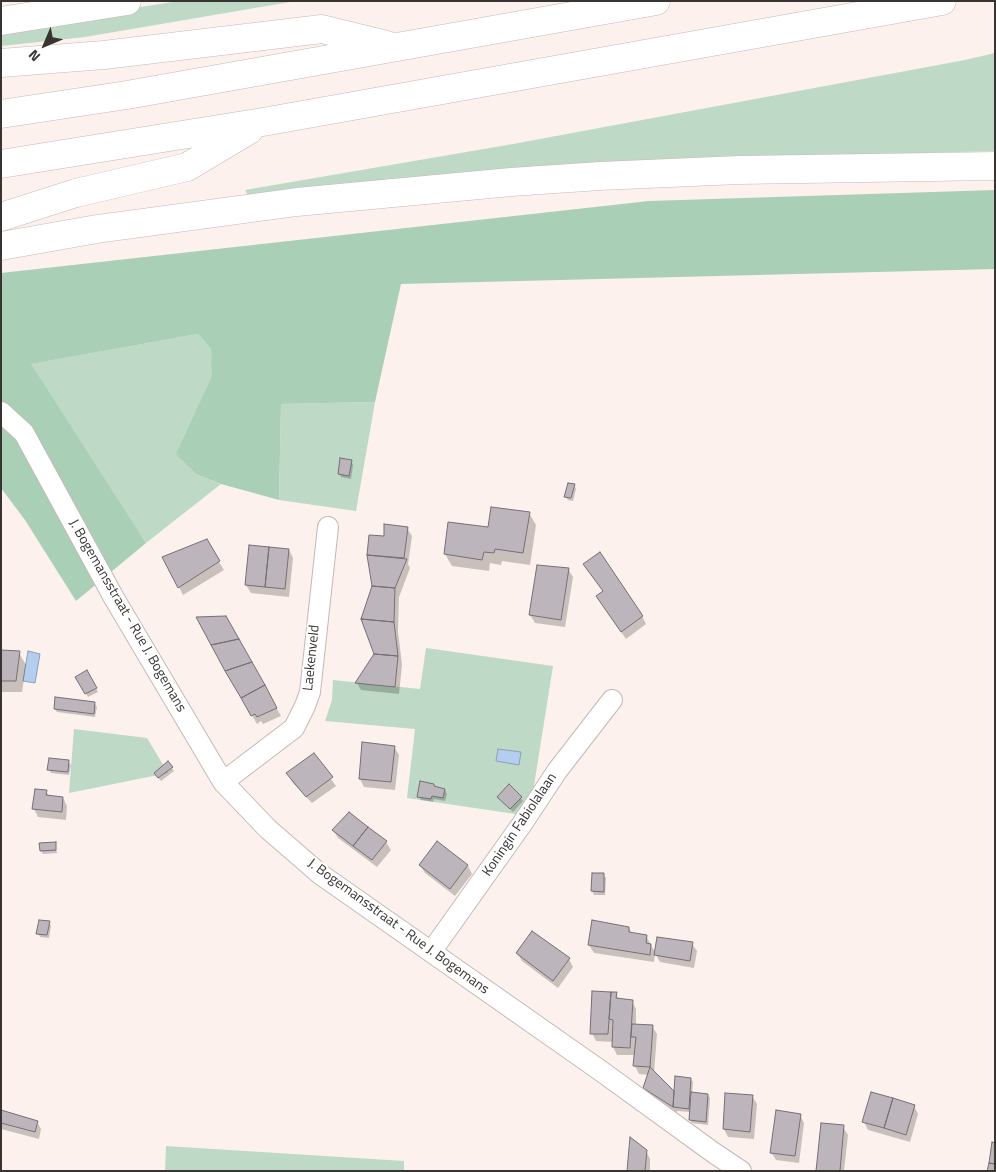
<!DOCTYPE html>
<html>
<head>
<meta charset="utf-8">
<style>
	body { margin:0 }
	#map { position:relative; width:996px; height:1172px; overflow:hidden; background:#fcf1ec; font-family:"Titillium Web",sans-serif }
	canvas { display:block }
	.frame { position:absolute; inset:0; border:2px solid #383432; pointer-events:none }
	.north { position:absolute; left:20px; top:20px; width:50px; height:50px; -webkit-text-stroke:4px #fff; paint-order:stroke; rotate:225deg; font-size:14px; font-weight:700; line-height:20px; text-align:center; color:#383432 }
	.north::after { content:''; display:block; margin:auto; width:18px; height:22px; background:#383432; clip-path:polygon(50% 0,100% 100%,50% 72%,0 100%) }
</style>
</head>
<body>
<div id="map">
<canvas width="996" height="1172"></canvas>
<div class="frame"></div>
<div class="north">N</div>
</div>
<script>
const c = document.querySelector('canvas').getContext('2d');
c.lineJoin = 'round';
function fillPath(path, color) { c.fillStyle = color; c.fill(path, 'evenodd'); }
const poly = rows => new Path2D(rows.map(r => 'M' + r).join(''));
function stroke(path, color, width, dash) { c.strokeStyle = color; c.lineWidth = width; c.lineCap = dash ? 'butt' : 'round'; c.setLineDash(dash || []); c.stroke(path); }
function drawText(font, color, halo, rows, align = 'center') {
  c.font = font + ' "Titillium Web",sans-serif'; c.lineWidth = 4; c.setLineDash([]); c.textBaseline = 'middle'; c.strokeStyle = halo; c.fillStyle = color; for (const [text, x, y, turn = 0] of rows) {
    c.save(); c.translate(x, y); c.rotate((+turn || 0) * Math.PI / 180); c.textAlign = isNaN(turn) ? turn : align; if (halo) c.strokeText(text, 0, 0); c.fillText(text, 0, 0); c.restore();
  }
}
const green = poly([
	[179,1,296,1,85,37,1,46,1,29],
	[995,53,995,151,710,159,249,197,245,190,513,144,965,60],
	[198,334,211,349,213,376,177,454,196,474,221,484,146,543,30,364],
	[375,402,356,511,279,500,281,404],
	[426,648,553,666,532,798,522,815,407,798,415,729,325,721,332,700,333,680,420,689],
	[74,729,147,738,168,773,69,793],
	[166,1146,404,1161,404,1171,165,1171]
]);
const forest = poly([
	[995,190,995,269,401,284,375,402,281,404,279,500,221,484,196,474,176,454,212,376,211,349,198,334,31,364,146,543,76,601,25,520,1,488,1,273,649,201]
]);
const water = poly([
	[28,651,40,654,35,683,23,681,28,651],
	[498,749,521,752,519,765,496,761,498,749]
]);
const shadow = poly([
	[351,461,353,465,351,479,341,477,339,473],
	[574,485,576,489,573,501,568,500,566,497],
	[529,513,536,525,530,565,502,561,501,565,490,563,489,571,452,566,445,554,489,529],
	[407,528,412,536,408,564,410,568,399,597,398,631,402,665,399,694,361,690,357,683,375,654,373,586,369,555,370,536,385,537],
	[206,541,224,570,183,595,179,587],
	[289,550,293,558,289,597,251,593,246,585],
	[568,569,573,577,565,627,535,623,530,615],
	[602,604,642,616,646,624,626,639],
	[225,617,281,716,263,724,261,721,257,724,226,671],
	[1,651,19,653,26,665,22,692,1,692],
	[87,672,98,692,88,697,77,677],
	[94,703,97,707,95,717,57,712,55,709],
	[394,747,399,755,395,790,364,787,360,779],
	[314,755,336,786,312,803,292,782,288,774],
	[68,761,71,765,69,775,51,773,49,769],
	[172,768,174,771,161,781,155,774],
	[435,788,445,790,447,794,445,801,434,799,433,802,421,800,419,797],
	[46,791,49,796,63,798,67,806,66,820,38,817,34,809],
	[521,798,523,801,513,812,501,800],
	[350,814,386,842,391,850,377,867,338,838,333,830],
	[55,843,57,853,43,854,41,851],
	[437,843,468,866,472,874,455,896,425,873,420,865],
	[603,875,606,878,605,895,594,895,592,891],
	[49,922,51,926,49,938,40,937,38,933],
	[629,928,632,934,646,936,656,954,692,944,697,951,694,968,660,962,655,953,654,962,594,953,589,945],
	[517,953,569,959,573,967,558,988,522,961],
	[616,993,619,1000,632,1001,636,1009,636,1025,652,1026,657,1034,654,1073,675,1094,691,1079,693,1082,692,1094,708,1095,710,1098,708,1125,692,1123,690,1120,690,1112,677,1111,677,1114,649,1096,644,1088,649,1075,639,1074,635,1066,635,1055,617,1055,613,1047,613,1042,596,1041,592,1033],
	[726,1094,752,1096,757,1104,754,1139,728,1137,724,1129],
	[914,1106,918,1114,910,1142,868,1130,864,1122],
	[1,1112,37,1122,41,1129,39,1139,1,1129],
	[800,1115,804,1123,799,1163,776,1160,771,1152],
	[843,1127,848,1135,844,1171,817,1171],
	[646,1151,650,1159,650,1171,628,1171]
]);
const building = poly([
	[340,458,352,460,349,476,338,474,340,458],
	[568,483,575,484,571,498,564,497,568,483],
	[491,507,530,512,523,553,495,549,494,553,484,552,482,560,444,554,448,522,488,527,491,507],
	[384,524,408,527,404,558,367,555,369,535,384,536,384,524],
	[207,539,220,561,178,588,162,557,207,539],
	[249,545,269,547,265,587,245,585,249,545],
	[269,547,289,549,285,589,265,587,269,547],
	[600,552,643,616,621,632,596,596,603,591,583,564,600,552],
	[367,555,407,559,395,588,372,586,367,555],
	[537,565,569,568,561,620,529,615,537,565],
	[372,586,395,588,394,622,361,619,372,586],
	[226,616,239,639,211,645,196,617,226,616],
	[361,619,394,622,398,656,374,654,361,619],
	[239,639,252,662,225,671,211,645,239,639],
	[1,650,20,651,16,681,1,681,1,650],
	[374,654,398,656,395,687,355,683,374,654],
	[252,662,265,685,241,698,225,671,252,662],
	[87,670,97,688,85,694,75,677,87,670],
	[265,685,277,708,257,717,255,714,251,716,241,698,265,685],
	[55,697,95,702,94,714,54,709,55,697],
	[362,742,395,746,391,782,359,779,362,742],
	[314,753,333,777,306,797,286,773,314,753],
	[49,758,69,760,68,772,47,770,49,758],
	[168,761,173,767,158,778,154,773,168,761],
	[420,781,434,784,434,786,445,789,443,798,432,796,431,799,417,797,420,781],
	[509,784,522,797,510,809,497,797,509,784],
	[35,789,47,790,46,795,63,797,62,812,32,809,35,789],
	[349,812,368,827,353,846,332,830,349,812],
	[368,827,387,841,372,860,353,846,368,827],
	[437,841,468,865,450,889,419,865,437,841],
	[56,842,56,850,40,851,39,843,56,842],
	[592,873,604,873,604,892,591,891,592,873],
	[39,920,50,921,47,935,36,934,39,920],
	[592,920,629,927,629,932,647,935,646,943,651,944,650,955,588,945,592,920],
	[532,931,570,958,553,981,516,953,532,931],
	[657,937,693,942,690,961,654,955,657,937],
	[592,991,611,992,608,1034,590,1034,592,991],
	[611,992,617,992,616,998,633,1000,630,1048,612,1047,613,1020,609,1019,611,992],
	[632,1024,653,1025,650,1067,633,1066,636,1037,631,1037,632,1024],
	[650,1067,674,1091,673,1107,643,1088,650,1067],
	[675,1076,691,1078,689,1109,673,1107,675,1076],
	[691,1092,708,1094,706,1122,689,1120,691,1092],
	[871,1092,893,1098,884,1128,862,1122,871,1092],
	[725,1093,753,1095,750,1132,723,1129,725,1093],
	[893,1098,915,1105,906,1135,884,1128,893,1098],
	[1,1110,38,1121,35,1132,1,1123,1,1110],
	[776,1110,801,1114,795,1156,770,1153,776,1110],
	[821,1123,844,1125,840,1171,816,1171,821,1123],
	[630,1137,647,1150,645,1171,627,1171,630,1137],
	[992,1142,995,1143,995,1164,989,1163,992,1142],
	[989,1163,995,1164,995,1171,987,1171,989,1163]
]);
const minor = poly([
	[1,412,24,433,114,598,223,782,268,829,320,874,601,1071,714,1153,741,1171],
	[223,782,294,728,305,706,310,692,328,527],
	[431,952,522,824,557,771,612,700]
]);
const motorway = poly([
	[1,21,127,1],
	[1,63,104,55,322,29,387,45],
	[1,114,127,95,656,1],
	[1,164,263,122,942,1],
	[1,217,76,193,187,167,249,130],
	[1,246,97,229,297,202,511,182,600,176,739,170,995,166]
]);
const streetNames = [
	["J. Bogemansstraat - Rue J. Bogemans",127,616,60],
	["Laekenveld",312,658,-84],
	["Koningin Fabiolalaan",520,825,-56],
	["J. Bogemansstraat - Rue J. Bogemans",398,927,36]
];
fillPath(green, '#bed9c6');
fillPath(forest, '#a9d0b7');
fillPath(water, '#b3ceef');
stroke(water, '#8ea0b6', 1);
fillPath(shadow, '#0003');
fillPath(building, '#bdb5bc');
stroke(building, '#756e75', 1);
stroke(minor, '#c4b9b5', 22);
stroke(motorway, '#c4b9b5', 29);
stroke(minor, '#fff', 20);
stroke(motorway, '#fff', 28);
drawText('14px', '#383432', '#fff', streetNames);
</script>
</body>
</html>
